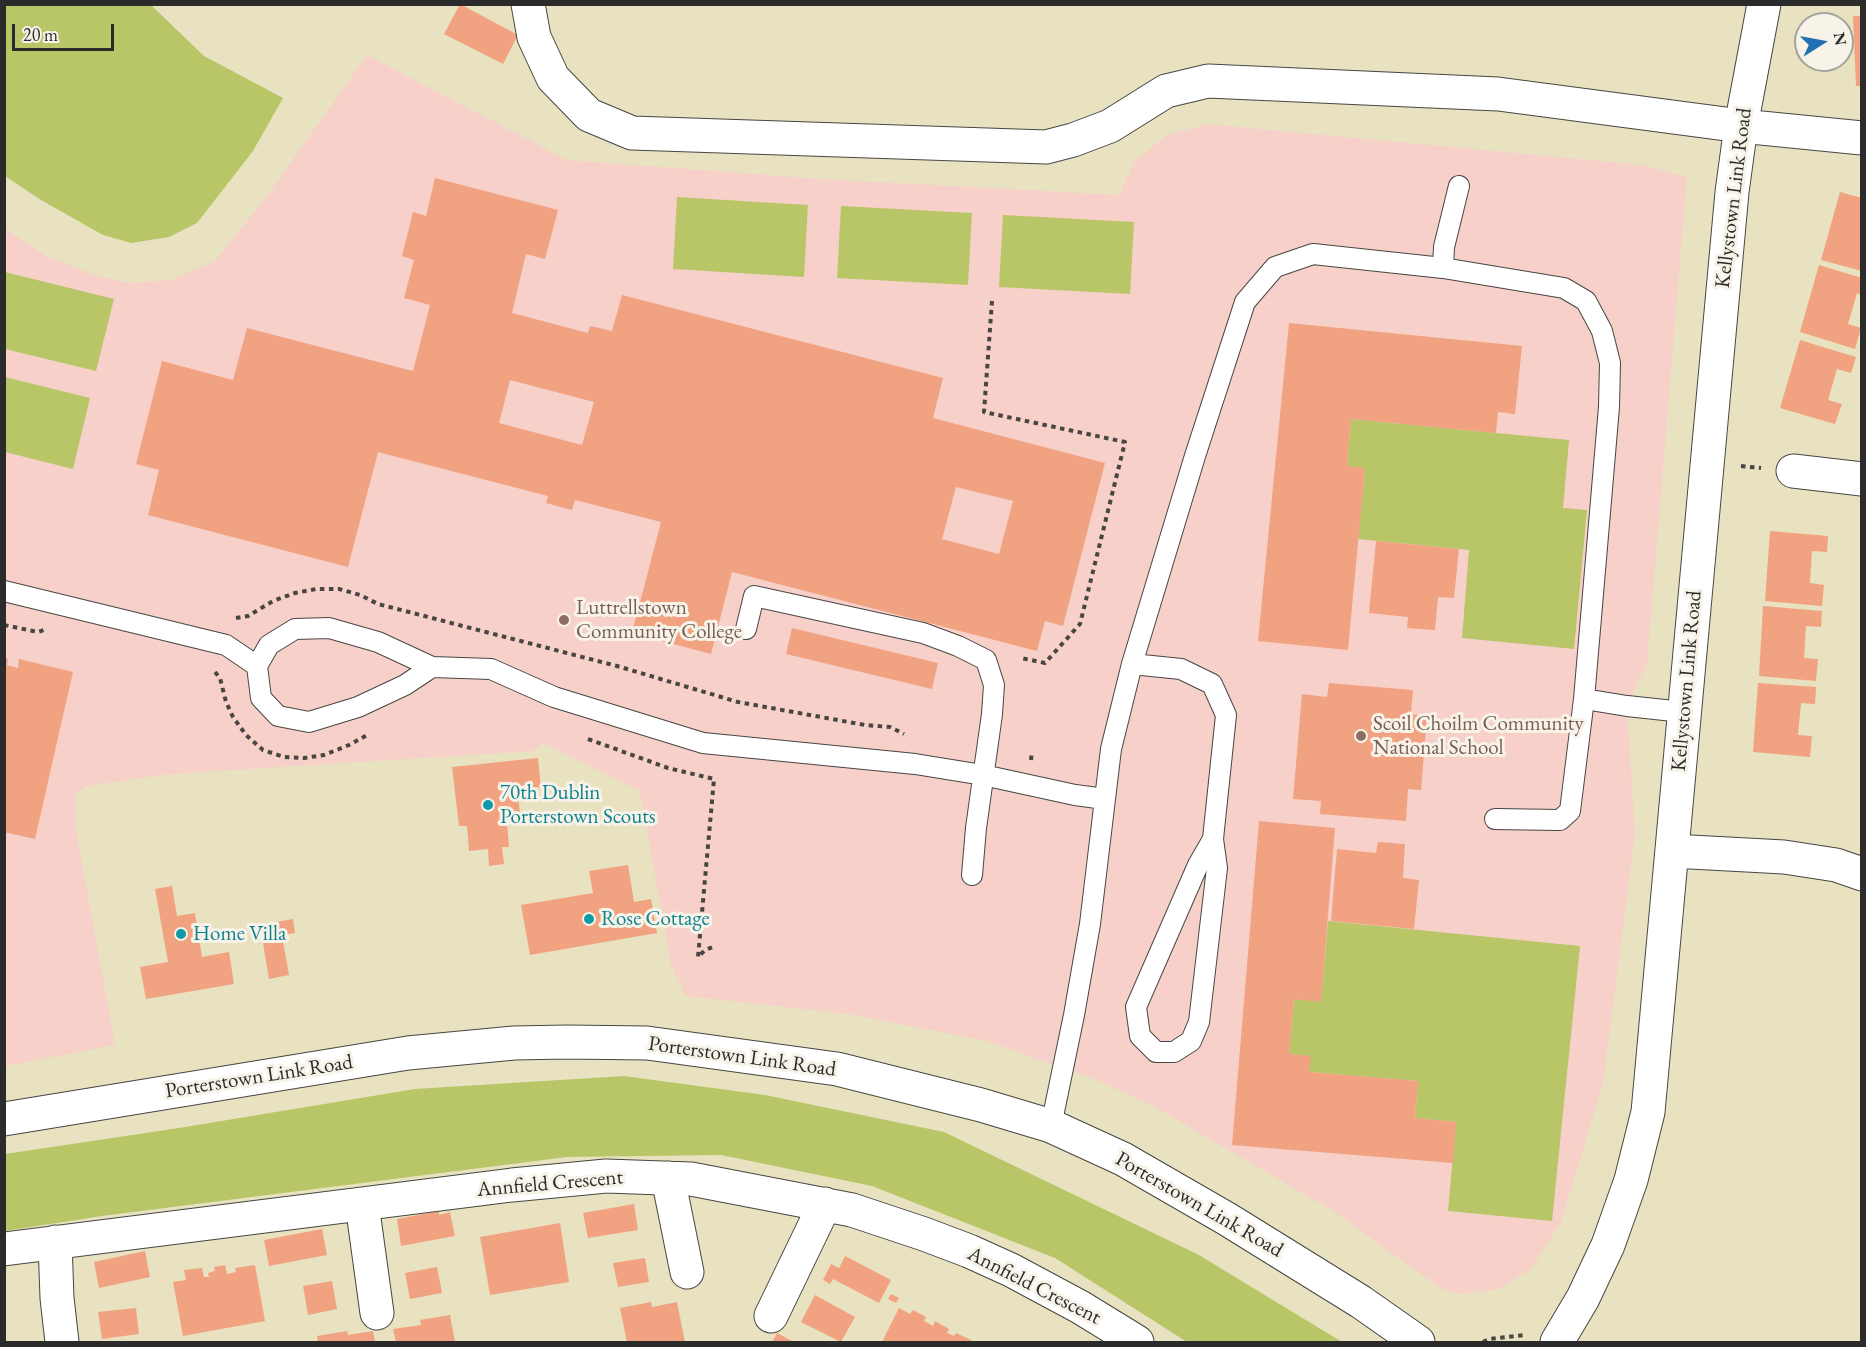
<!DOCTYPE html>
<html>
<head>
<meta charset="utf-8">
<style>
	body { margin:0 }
	#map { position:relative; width:1866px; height:1347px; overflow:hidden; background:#e8e2c1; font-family:"EB Garamond",serif }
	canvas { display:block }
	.frame { position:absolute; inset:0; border:6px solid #2b2b2b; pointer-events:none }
	.north { position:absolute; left:1794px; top:12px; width:60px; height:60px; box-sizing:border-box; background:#f7f3e8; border:2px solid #a5a39c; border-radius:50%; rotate:79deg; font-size:16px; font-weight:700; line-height:24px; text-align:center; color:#2b2b2b }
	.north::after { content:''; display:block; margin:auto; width:21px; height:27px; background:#1f6fb2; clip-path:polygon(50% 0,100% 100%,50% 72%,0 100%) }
	.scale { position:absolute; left:12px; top:24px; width:102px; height:27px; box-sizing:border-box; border:3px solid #2b2b2b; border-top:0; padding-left:8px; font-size:18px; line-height:21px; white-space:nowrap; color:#2b2b2b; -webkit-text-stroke:4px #f7f3e8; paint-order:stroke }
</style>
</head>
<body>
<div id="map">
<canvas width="1866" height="1347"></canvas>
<div class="frame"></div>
<div class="north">N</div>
<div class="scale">20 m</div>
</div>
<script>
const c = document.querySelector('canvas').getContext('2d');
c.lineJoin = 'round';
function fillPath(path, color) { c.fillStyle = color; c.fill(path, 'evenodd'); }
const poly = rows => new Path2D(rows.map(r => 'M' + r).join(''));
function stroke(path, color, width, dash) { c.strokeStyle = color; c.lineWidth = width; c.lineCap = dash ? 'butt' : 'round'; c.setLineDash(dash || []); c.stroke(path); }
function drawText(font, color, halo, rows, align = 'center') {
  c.font = font + ' "EB Garamond",serif'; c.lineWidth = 6; c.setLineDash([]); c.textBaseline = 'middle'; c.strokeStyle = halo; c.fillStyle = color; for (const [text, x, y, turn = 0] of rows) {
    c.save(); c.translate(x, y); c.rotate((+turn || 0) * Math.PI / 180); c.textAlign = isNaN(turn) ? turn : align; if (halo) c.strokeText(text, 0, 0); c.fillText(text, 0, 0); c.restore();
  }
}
const built = poly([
	[367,55,567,160,821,179,1119,195,1135,161,1167,135,1207,124,1643,165,1687,177,1647,664,1627,706,1635,834,1603,1083,1561,1222,1531,1269,1498,1289,1460,1294,1440,1288,1335,1212,1153,1106,1099,1081,987,1041,848,1014,686,996,671,965,640,791,543,743,534,751,171,774,86,786,75,795,76,830,115,1045,5,1066,4,228,48,257,97,276,131,283,172,280,215,261,267,196]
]);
const green = poly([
	[4,5,151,5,204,56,283,98,253,151,197,223,169,237,131,243,103,235,41,200,5,176],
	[677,197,808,205,804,277,673,269],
	[841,206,972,213,968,285,837,278],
	[1003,215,1134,222,1130,294,999,287],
	[5,272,114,299,96,371,5,349],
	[5,377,90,398,73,469,5,452],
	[1351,419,1569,440,1563,508,1587,510,1574,649,1462,638,1469,550,1358,539,1365,468,1347,466],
	[1328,921,1580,946,1552,1221,1448,1211,1456,1122,1415,1118,1418,1081,1309,1072,1310,1056,1289,1054,1294,999,1321,1001],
	[624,1076,765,1095,944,1132,1199,1255,1342,1342,1187,1342,1055,1258,872,1186,721,1155,567,1157,102,1216,5,1231,5,1154,179,1128,415,1089]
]);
const building = poly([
	[460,4,518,35,503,64,444,34],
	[1853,16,1862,16,1862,86,1856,86],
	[435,178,558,210,545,259,526,254,512,313,588,333,590,326,612,331,622,295,943,378,933,418,1105,463,1063,626,1045,621,1037,651,732,572,711,654,632,633,661,522,575,500,572,510,546,503,548,496,378,452,348,567,148,515,159,470,136,464,162,361,233,380,247,328,413,371,430,305,404,298,414,260,402,256,413,212,426,216],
	[510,380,594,402,582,445,499,423],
	[956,487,1013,501,999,554,942,539],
	[1840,192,1862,198,1862,271,1821,260],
	[1819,265,1862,278,1862,295,1857,293,1848,324,1861,328,1855,349,1800,332],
	[1289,323,1522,346,1515,414,1498,412,1496,433,1351,419,1347,466,1365,468,1348,650,1258,641],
	[1800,340,1856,357,1851,373,1837,369,1828,400,1842,404,1835,424,1780,408],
	[1770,531,1828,536,1827,552,1812,551,1810,583,1824,585,1822,606,1765,601],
	[1376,541,1459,549,1454,598,1438,597,1435,630,1407,628,1408,617,1369,613],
	[1763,606,1822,611,1821,627,1806,626,1804,658,1818,659,1816,681,1759,676],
	[792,628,938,663,932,689,786,654],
	[4,658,8,659,7,665,18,668,19,659,73,672,35,839,4,832],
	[1329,683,1413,690,1411,714,1427,716,1421,790,1408,789,1406,821,1320,814,1321,801,1293,799,1302,694,1327,697],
	[1758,683,1816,687,1815,704,1801,703,1798,735,1812,736,1810,757,1753,752],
	[538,758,541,787,517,789,521,821,507,822,509,847,502,847,504,864,489,866,488,849,469,851,467,826,459,826,452,767],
	[1259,821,1335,828,1321,1002,1294,999,1289,1054,1311,1056,1309,1072,1418,1081,1415,1118,1456,1122,1453,1163,1232,1145],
	[1378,842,1405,844,1403,878,1419,880,1414,929,1331,921,1337,849,1376,853],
	[628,865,634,902,651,899,657,933,530,955,521,905,593,893,589,871],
	[172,886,177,916,195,913,202,957,229,952,234,984,146,999,140,967,168,962,155,889],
	[293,919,295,933,282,935,289,975,269,979,260,925],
	[634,1204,638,1230,588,1238,583,1213],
	[439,1211,439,1215,450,1212,455,1236,401,1246,397,1219],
	[560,1223,569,1282,490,1295,480,1237],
	[322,1229,327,1255,269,1266,264,1240],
	[145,1251,150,1277,99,1288,94,1262],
	[845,1256,891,1280,879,1303,833,1279,830,1284,823,1280,831,1264,839,1268],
	[645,1258,649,1282,618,1287,613,1263],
	[225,1265,227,1274,236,1272,235,1268,255,1265,265,1321,183,1336,173,1282,186,1280,184,1270,202,1268,204,1277,209,1277,208,1273,215,1271,214,1267],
	[437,1267,442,1293,410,1299,405,1273],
	[332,1281,337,1309,308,1315,303,1286],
	[891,1294,899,1298,896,1303,888,1299],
	[815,1295,855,1317,841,1342,801,1322],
	[651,1302,652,1307,677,1302,685,1342,627,1342,620,1308],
	[136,1308,139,1334,102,1339,98,1312],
	[899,1308,910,1314,913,1310,926,1317,924,1321,933,1326,935,1321,949,1329,947,1333,954,1336,956,1333,975,1342,882,1342],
	[450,1315,455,1342,396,1342,393,1329,421,1325,420,1320],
	[347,1331,348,1335,373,1331,375,1342,318,1342,317,1336],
	[777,1333,794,1342,772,1342]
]);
const path = poly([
	[992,301,984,412,1125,442,1080,624,1045,663,1021,658],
	[1741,466,1761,468],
	[236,618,248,616,273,601,295,593,316,589,339,589,360,595,378,604,617,666,738,702,865,725,890,727,904,734],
	[4,625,38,632,44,630],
	[215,672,220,678,226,702,233,717,246,735,263,750,284,757,304,758,324,755,349,745,369,734],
	[588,739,668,768,714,779,698,957,705,950,716,946],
	[1031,760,1032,751],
	[1483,1342,1489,1339,1525,1335]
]);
const lane = poly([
	[1443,268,1444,247,1459,186],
	[4,591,226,645,257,666],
	[746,629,754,596,923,633,958,646,986,660,994,685,992,714,976,828,972,875],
	[1132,664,1181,669,1212,684,1226,715,1213,839,1217,868,1199,1022,1191,1041,1174,1052,1156,1052,1140,1036,1136,1007,1198,865,1213,839],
	[432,667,405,685,358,707,309,722,278,716,261,698,257,666,269,645,295,629,329,628,378,642,432,667,491,669,554,697,703,743,915,764,983,775,1075,795,1105,799],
	[1495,819,1560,820,1570,811,1584,699,1627,706,1683,712],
	[1051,1126,1074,1015,1090,924,1111,749,1132,664,1195,456,1245,302,1275,267,1313,254,1443,268,1564,288,1586,301,1602,331,1610,363,1609,407,1584,699]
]);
const street = poly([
	[528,4,534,37,553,78,589,115,632,133,1046,147,1073,140,1110,126,1166,91,1208,81,1498,94,1741,126,1862,138],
	[1793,471,1862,479],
	[1672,851,1784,857,1836,865,1862,874],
	[668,1178,687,1272],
	[362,1204,377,1313],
	[55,1242,57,1298,62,1342],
	[4,1249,512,1185,606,1176,691,1179,852,1210,924,1234,969,1251,1011,1270,1080,1307,1137,1342],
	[771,1316,825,1204],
	[1557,1342,1583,1298,1608,1245,1631,1180,1648,1112,1732,192,1741,126,1764,4]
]);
const secondary = poly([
	[4,1119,408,1053,514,1043,567,1042,647,1043,837,1069,981,1105,1051,1126,1123,1159,1227,1219,1361,1302,1418,1342]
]);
const markers = [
	[564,620,6,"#8d6e63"],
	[1361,736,6,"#8d6e63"],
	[488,805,6,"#0f9aa8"],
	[589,919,6,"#0f9aa8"],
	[181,934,6,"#0f9aa8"]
];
const streetNames = [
	["Kellystown Link Road",1734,198,-83],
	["Kellystown Link Road",1687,681,-85],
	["Porterstown Link Road",742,1057,8],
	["Porterstown Link Road",259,1077,-9],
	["Annfield Crescent",550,1184,-5],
	["Porterstown Link Road",1199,1205,30],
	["Annfield Crescent",1034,1286,27]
];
const educationNames = [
	["Luttrellstown",576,608],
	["Community College",576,632],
	["Scoil Choilm Community",1373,724],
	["National School",1373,748]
];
const cultureNames = [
	["70th Dublin",500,793],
	["Porterstown Scouts",500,817],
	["Rose Cottage",601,919],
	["Home Villa",193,934]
];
fillPath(built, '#f7d0ca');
fillPath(green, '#b8c668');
fillPath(building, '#f1a281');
stroke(lane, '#474642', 22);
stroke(street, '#474642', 35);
stroke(secondary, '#474642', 35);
stroke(path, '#474642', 4, [4.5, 4.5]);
stroke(lane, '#fff', 20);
stroke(street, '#fff', 33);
stroke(secondary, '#fff', 33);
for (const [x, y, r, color] of markers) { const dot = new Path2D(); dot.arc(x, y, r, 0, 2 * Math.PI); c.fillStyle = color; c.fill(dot); stroke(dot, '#f7f3e8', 2); }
drawText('21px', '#2b2b2b', '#f7f3e8', streetNames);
drawText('21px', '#785e54', '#f7f3e8', educationNames, 'left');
drawText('21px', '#0d838f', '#f7f3e8', cultureNames, 'left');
</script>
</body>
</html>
